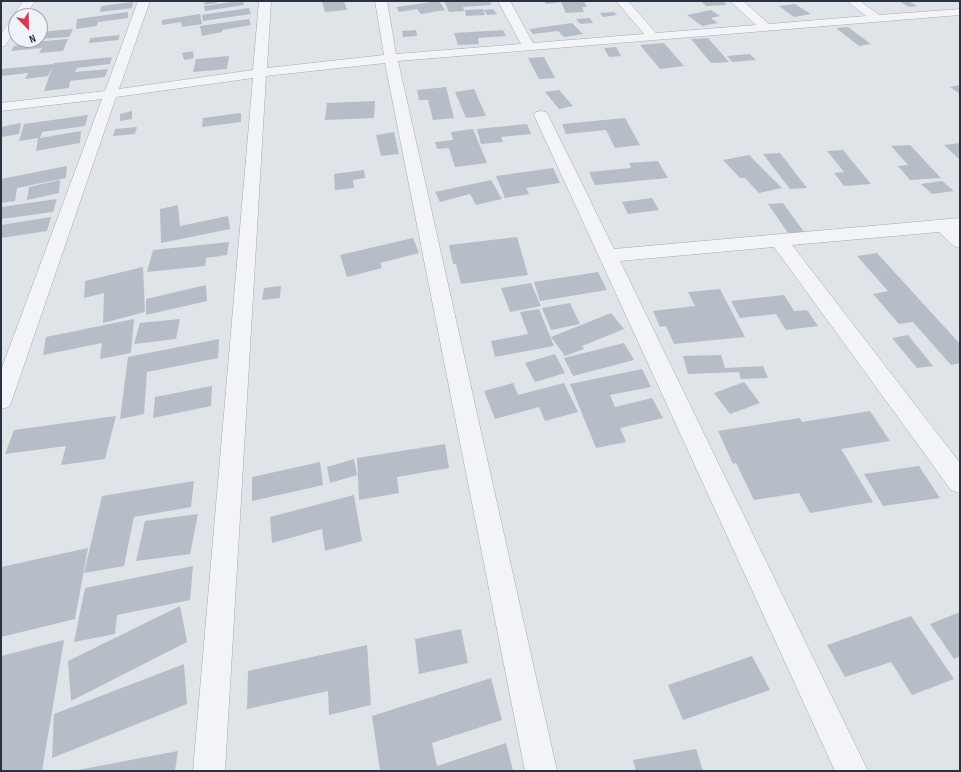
<!DOCTYPE html>
<html>
<head>
<meta charset="utf-8">
<style>
	body { margin:0 }
	#map { position:relative; width:961px; height:772px; overflow:hidden; background:#dfe4e9; font-family:"Sofia Sans Condensed",sans-serif }
	canvas { display:block }
	.frame { position:absolute; inset:0; border:2px solid #273242; pointer-events:none }
	.north { position:absolute; left:8px; top:8px; width:40px; height:40px; box-sizing:border-box; background:#eff2f7; border:1px solid #9fa5af; border-radius:50%; rotate:157deg; font-size:11px; font-weight:700; line-height:16px; text-align:center; color:#273242 }
	.north::after { content:''; display:block; margin:auto; width:14px; height:18px; background:#d63c5a; clip-path:polygon(50% 0,100% 100%,50% 72%,0 100%) }
</style>
</head>
<body>
<div id="map">
<canvas width="961" height="772"></canvas>
<div class="frame"></div>
<div class="north">N</div>
</div>
<script>
const c = document.querySelector('canvas').getContext('2d');
c.lineJoin = 'round';
function fillPath(path, color) { c.fillStyle = color; c.fill(path, 'evenodd'); }
const poly = rows => new Path2D(rows.map(r => 'M' + r).join(''));
function stroke(path, color, width, dash) { c.strokeStyle = color; c.lineWidth = width; c.lineCap = dash ? 'butt' : 'round'; c.setLineDash(dash || []); c.stroke(path); }
const building = poly([
	[205,1,217,1,217,3,204,5],
	[238,1,243,1,244,5,205,11,204,6],
	[334,1,344,1,347,10,325,12,322,2],
	[439,1,445,10,421,14,417,9,399,12,396,7],
	[444,1,490,1,491,5,463,7,464,11,449,12],
	[544,1,584,1,587,7,582,7,584,12,566,13,561,2,546,4],
	[723,1,727,5,706,6,702,2],
	[899,1,909,1,917,6,909,7],
	[133,2,132,8,100,12,101,6],
	[795,4,811,14,794,17,779,6],
	[249,8,251,14,203,21,202,15],
	[483,9,485,15,466,16,465,10],
	[493,9,497,14,487,15,484,10],
	[711,10,720,16,711,18,718,23,702,26,687,15],
	[128,12,128,18,98,22,97,26,76,29,77,19],
	[614,12,617,15,603,17,600,13],
	[200,14,202,24,182,27,181,22,162,25,162,20],
	[590,18,593,23,580,24,576,19],
	[249,19,251,25,222,30,222,32,202,36,200,26],
	[572,23,583,34,564,37,558,31,533,34,529,29],
	[848,27,871,44,859,46,836,28],
	[73,29,69,37,40,39,40,32],
	[416,30,417,36,403,37,402,31],
	[503,30,506,36,478,38,479,44,458,45,454,33],
	[120,35,118,40,89,43,90,38],
	[708,38,729,62,711,63,691,39],
	[68,39,63,51,39,53,42,48,11,51,14,46,22,45,22,43],
	[664,43,684,66,660,69,640,45],
	[616,47,621,56,609,57,604,48],
	[193,51,194,58,184,60,182,53],
	[750,54,756,60,732,62,727,56],
	[229,56,227,69,193,72,196,59],
	[112,57,110,64,77,68,75,72,108,69,105,77,70,81,69,88,44,91,54,63],
	[544,57,555,78,539,79,528,58],
	[54,64,48,76,25,79,28,73,1,76,1,69],
	[960,85,960,94,950,87],
	[446,87,454,118,433,120,428,100,419,100,417,90],
	[474,89,486,116,466,118,455,92],
	[559,90,573,106,559,109,545,92],
	[375,101,374,118,325,120,327,103],
	[132,111,132,119,120,121,120,114],
	[241,113,241,122,202,127,203,118],
	[88,115,85,126,42,132,40,138,81,131,80,143,36,151,38,138,19,141,24,124],
	[625,118,640,145,615,148,606,130,566,134,562,124],
	[21,123,19,134,1,137,1,127],
	[527,124,531,134,501,137,503,142,481,144,477,129],
	[137,127,135,134,113,136,115,129],
	[473,129,487,163,455,167,449,148,437,149,435,142,453,140,451,132],
	[394,132,399,154,381,156,376,135],
	[960,143,960,160,944,145],
	[910,145,941,178,910,180,898,166,908,165,891,146],
	[843,150,871,184,844,186,834,173,844,172,827,151],
	[780,153,807,188,790,189,763,154],
	[749,155,782,188,759,193,745,178,740,178,723,160],
	[658,161,668,178,595,185,589,172,631,168,629,163],
	[67,166,66,178,17,188,15,201,1,203,1,179],
	[553,168,560,183,526,188,529,194,505,198,496,176],
	[364,170,365,178,353,180,354,188,335,190,334,174],
	[60,180,59,193,27,200,29,187],
	[491,180,502,199,476,205,470,194,440,202,435,192],
	[942,181,954,191,932,194,921,184],
	[652,198,659,210,628,214,622,202],
	[57,199,53,212,1,219,1,207],
	[783,203,804,232,788,233,768,204],
	[178,205,180,226,228,216,230,229,161,243,160,209],
	[51,217,47,231,1,238,1,225],
	[517,237,528,275,461,284,456,264,453,264,449,245],
	[413,238,419,253,380,263,382,268,347,277,340,255],
	[229,242,227,255,206,258,205,266,147,272,153,250],
	[877,253,960,344,960,363,951,365,913,322,899,324,873,294,888,291,857,256],
	[143,267,145,312,103,323,104,293,84,298,85,281],
	[598,272,607,290,540,301,534,282],
	[531,283,541,306,510,312,501,288],
	[206,285,207,301,146,315,146,299],
	[281,286,280,298,262,300,264,288],
	[720,289,745,337,674,344,666,326,660,327,653,311,695,306,688,292],
	[784,295,794,311,807,310,818,326,786,330,776,314,740,318,731,301],
	[570,303,580,324,551,330,542,308],
	[539,309,554,346,495,357,491,341,528,334,520,312],
	[611,313,624,329,582,346,584,349,565,356,551,337],
	[134,319,131,353,100,359,102,343,43,355,46,337],
	[180,319,176,339,134,344,140,323],
	[908,335,933,366,917,368,892,338],
	[219,339,218,358,147,372,144,414,120,419,128,357],
	[624,343,634,360,573,376,564,358],
	[555,354,565,373,535,382,525,363],
	[721,355,725,368,763,366,768,378,741,379,739,372,688,374,683,356],
	[642,369,651,387,610,395,615,407,652,398,663,418,620,428,626,442,596,448,570,384],
	[744,382,760,403,730,414,714,393],
	[513,383,518,395,564,383,578,412,545,421,539,407,495,419,484,391],
	[212,386,211,406,153,418,155,397],
	[870,411,890,441,841,449,873,502,810,513,799,493,754,500,736,463,733,464,718,431,800,418,802,422],
	[116,416,105,459,61,465,66,446,5,454,14,430],
	[445,444,449,468,397,477,399,493,359,500,357,458],
	[354,459,357,475,330,483,327,467],
	[320,462,323,485,252,501,252,477],
	[919,466,940,498,883,506,864,474],
	[194,481,191,507,134,517,124,566,84,573,102,496],
	[354,495,362,541,325,551,322,529,272,543,270,517],
	[198,514,190,554,136,561,145,521],
	[88,548,75,619,1,637,1,567],
	[193,566,190,600,117,615,115,634,74,642,85,588],
	[180,606,187,642,71,701,68,661],
	[960,612,960,656,954,659,930,624],
	[911,616,954,679,912,695,891,662,845,677,827,645],
	[461,629,468,663,419,674,415,639],
	[64,640,42,771,1,771,1,656],
	[367,645,371,705,329,715,328,691,247,709,248,671],
	[752,656,770,690,683,720,668,685],
	[184,664,187,704,52,758,54,714],
	[491,678,502,720,432,743,437,766,506,743,513,771,380,771,372,716],
	[696,749,703,771,636,771,633,760],
	[178,751,175,771,78,771,78,770]
]);
const minor = poly([
	[23,1,35,1,25,16,16,16,16,29,5,46,1,47,1,34,23,1],
	[138,1,150,1,119,89,253,70,259,1,271,1,267,68,384,55,375,1,387,1,396,54,521,44,498,1,510,1,533,43,644,34,616,1,628,1,656,33,756,25,730,1,743,1,769,24,866,16,847,1,860,1,879,15,960,9,960,15,398,61,557,771,525,771,385,63,266,76,225,771,193,771,253,78,116,97,12,400,9,407,1,409,1,370,102,99,1,111,1,103,105,91,138,1],
	[541,111,546,112,548,115,614,249,960,218,960,230,958,230,960,231,960,248,954,246,939,232,792,245,960,463,960,493,951,490,774,247,620,261,868,771,835,771,534,115,536,112,541,111]
]);
fillPath(building, '#b6bdc7');
stroke(minor, '#a4abb4', 1);
fillPath(minor, '#f2f4f7');
</script>
</body>
</html>
